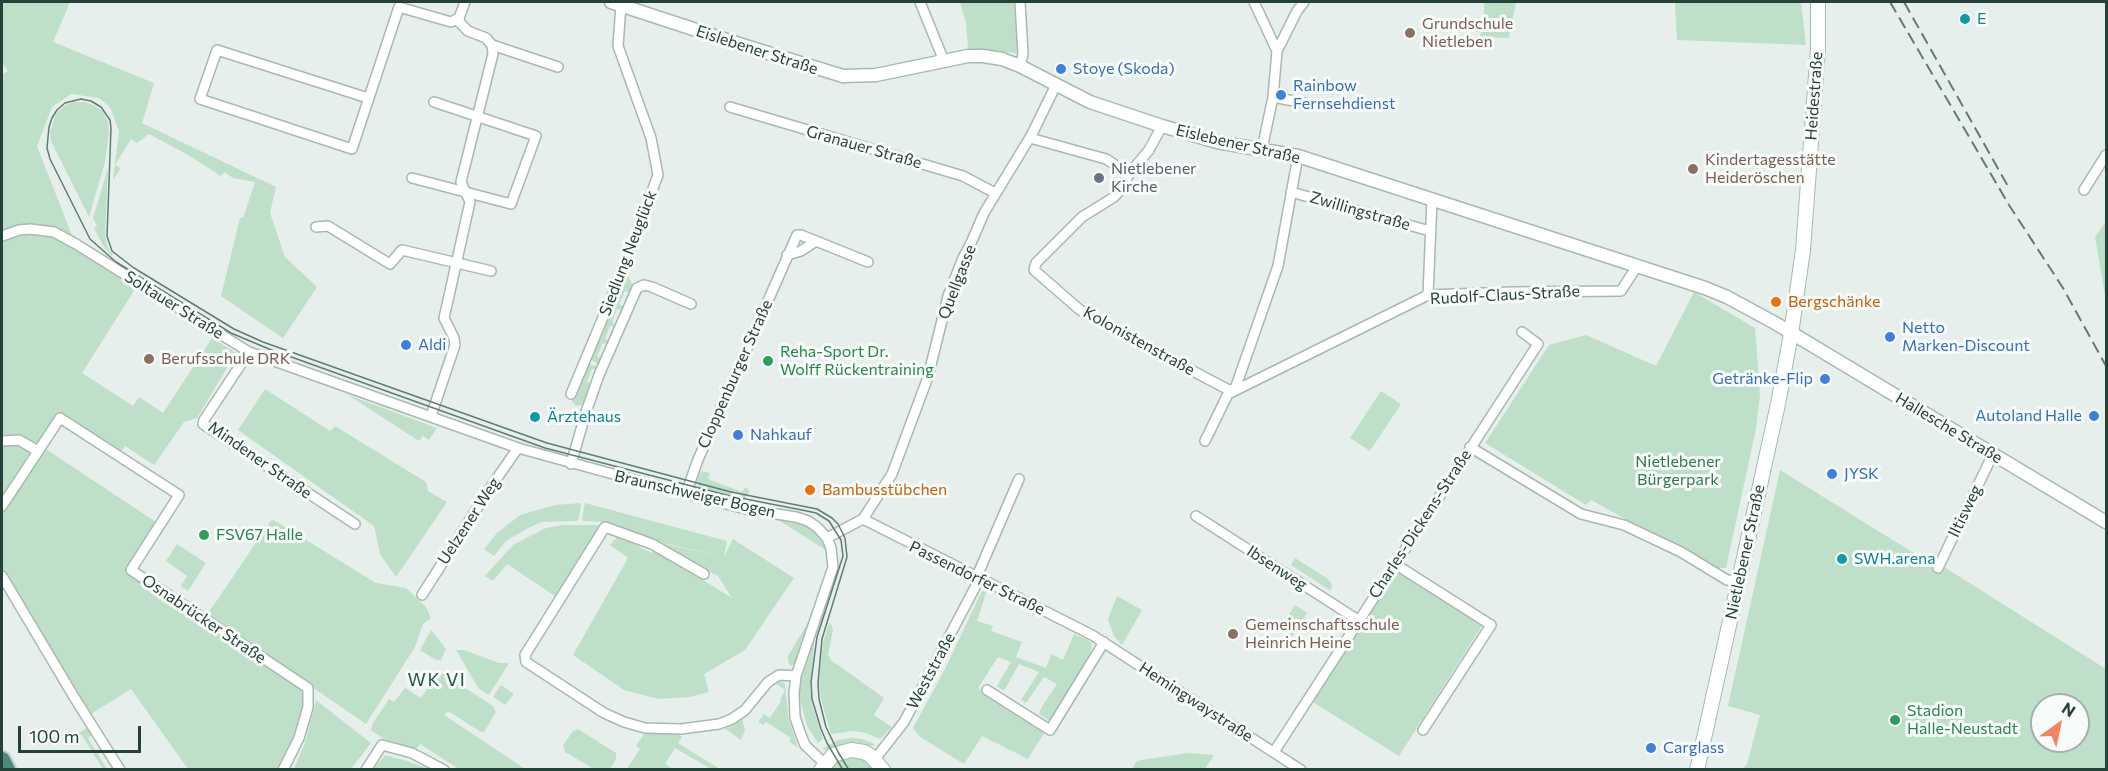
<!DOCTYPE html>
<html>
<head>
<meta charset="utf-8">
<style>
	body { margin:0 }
	#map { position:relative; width:2108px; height:771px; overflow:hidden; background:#e6efeb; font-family:Commissioner,sans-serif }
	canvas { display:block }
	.frame { position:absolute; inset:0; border:3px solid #24423a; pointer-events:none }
	.north { position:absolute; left:2030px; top:693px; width:60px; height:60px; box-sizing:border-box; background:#f7fbf9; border:2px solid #a3b1ad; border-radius:50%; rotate:33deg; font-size:16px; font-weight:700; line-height:24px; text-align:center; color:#24423a }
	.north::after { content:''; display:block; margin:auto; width:21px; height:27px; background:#f4845f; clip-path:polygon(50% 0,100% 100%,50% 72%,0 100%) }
	.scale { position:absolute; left:18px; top:726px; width:123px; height:27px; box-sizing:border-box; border:3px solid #24423a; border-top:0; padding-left:8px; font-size:18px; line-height:21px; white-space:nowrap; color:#24423a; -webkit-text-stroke:4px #f7fbf9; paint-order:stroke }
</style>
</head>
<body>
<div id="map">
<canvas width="2108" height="771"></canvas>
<div class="frame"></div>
<div class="north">N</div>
<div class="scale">100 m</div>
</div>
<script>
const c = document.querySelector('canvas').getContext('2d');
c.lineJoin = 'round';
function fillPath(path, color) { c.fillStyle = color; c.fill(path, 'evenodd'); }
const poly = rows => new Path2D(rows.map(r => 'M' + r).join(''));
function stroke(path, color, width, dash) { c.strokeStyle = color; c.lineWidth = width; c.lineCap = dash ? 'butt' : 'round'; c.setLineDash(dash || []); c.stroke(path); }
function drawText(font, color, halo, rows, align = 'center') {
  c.font = font + ' Commissioner,sans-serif'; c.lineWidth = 6; c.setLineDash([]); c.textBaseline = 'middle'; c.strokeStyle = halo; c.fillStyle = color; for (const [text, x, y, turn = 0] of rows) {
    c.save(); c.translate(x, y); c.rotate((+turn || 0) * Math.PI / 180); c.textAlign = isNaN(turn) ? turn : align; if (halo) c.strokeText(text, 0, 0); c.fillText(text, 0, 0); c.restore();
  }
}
const green = poly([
	[2,2,70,2,53,42,154,83,142,123,276,187,270,213,285,257,317,287,283,338,221,296,240,218,243,218,255,182,233,178,224,172,221,176,190,156,149,134,137,143,131,139,115,165,121,168,113,180,119,131,110,107,99,98,71,94,52,107,37,146,75,243,139,283,82,373,133,406,139,397,163,413,212,338,236,353,197,418,184,422,154,465,125,446,121,452,61,412,2,505,2,75,8,71,2,63],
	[960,2,1018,2,1023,54,968,48,966,22],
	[1484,2,1516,2,1509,38,1480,37,1484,14],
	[1675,2,1801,2,1806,45,1677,40],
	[74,102,85,102,95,106,103,112,108,121,109,132,105,162,89,217,51,141,50,132,56,114,64,106],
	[108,168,105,236,108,248,113,254,112,256,102,244,94,228,97,226,93,218],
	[2106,221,2106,301,2095,237],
	[626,271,634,288,631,293,625,291,619,304,624,307,623,311,617,309,612,322,617,325,615,327,610,326,605,339,610,341,608,345,603,343,597,356,602,359,601,364,598,364,590,359],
	[1694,292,1755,328,1760,395,1756,429,1726,568,1715,568,1591,500,1586,505,1485,443,1549,345,1586,335,1656,366],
	[588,363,599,368,598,370,592,369,587,382,592,384,584,404,577,406,572,402,572,399,574,394,576,393],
	[265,389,330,431,335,426,426,482,428,491,447,502,396,577,380,554,374,526,238,430],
	[1381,391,1401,404,1370,451,1350,438],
	[348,395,437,428,429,440,423,436,419,441],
	[46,449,159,524,131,569,308,688,308,709,283,769,188,769,131,689,86,717,2,576,2,509],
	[1780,470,1941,570,1944,567,2106,669,2106,769,1743,769,1747,764,1760,715,1728,706],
	[2042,705,2078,705,2078,741,2042,741],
	[701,471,710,473,708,479,742,492,745,487,750,491,742,503,707,495,698,485,697,480],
	[581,503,579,518,577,521,542,522,528,528,506,541,494,556,484,549,497,533,520,515,555,505],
	[585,503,727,541,724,557,733,539,794,578,745,650,704,674,709,692,690,697,658,699,624,690,573,655,628,558,610,545,618,536,648,551,661,554,732,598,718,576,658,545,605,527,555,596,507,564,493,581,485,576,513,545,546,528,562,525,603,525,658,543,720,556,658,542,604,522,584,521,582,519],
	[272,519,376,583,406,588,426,607,431,618,423,624,415,647,366,724,207,615],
	[777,519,799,523,811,529,818,535,827,551],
	[177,544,206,563,188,591,181,586,187,576,166,561],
	[1295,558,1328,579,1332,585,1331,591,1291,565],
	[1395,564,1485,621,1399,756,1308,699],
	[985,589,987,590,977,621,993,626,991,631,1022,642,1016,657,1046,668,1051,654,1063,660,1074,634,1086,639,1092,644,1089,657,1052,722,1039,714,1041,708,1057,684,1044,677,1026,703,1021,700,1039,672,1019,664,1004,691,997,686,1011,662,998,657,978,688,1039,727,1044,731,1043,735,1028,759,982,736,964,764,920,737,913,728,943,673,981,593],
	[1117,596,1142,610,1122,645,1114,636,1108,619],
	[1295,605,1307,613,1292,637,1280,630],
	[810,619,812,620,798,660,791,666,788,662,788,656],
	[829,623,831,624,833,630,828,654,831,660,884,698,874,715,892,727,880,739,866,733,853,731,831,734,821,699,819,682,823,643],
	[431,630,446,649,441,660,436,660,420,650],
	[815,638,810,687,812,704,823,739,818,743,807,726,801,702,798,697,802,678],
	[456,650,464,650,499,663,509,663,489,695,479,689],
	[439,671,493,706,496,712,484,732,481,732,448,711,444,715,525,769,459,769,420,744,415,750,384,739,371,730,373,723,389,699,394,702,405,688,421,698],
	[780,681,785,683,788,716,798,748,789,741,791,738,766,722,763,725,758,722,764,714,770,718,781,701,780,700,785,690,775,683],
	[501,685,514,694,505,705,493,697],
	[316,700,371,743,351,769,294,769,305,743],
	[742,718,745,731,741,740,724,728],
	[86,728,93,734,88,738,107,769,103,769,81,734,76,738,76,735],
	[578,729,616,753,616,759,610,769,594,769,565,752,563,745,573,731],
	[646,731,678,734,682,737,678,743,720,769,711,769,675,748,665,764,673,769,626,770,640,749,636,746],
	[852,738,863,739,876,745,829,751,822,749,838,740],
	[855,753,879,770,825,770,830,763],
	[1188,753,1214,755,1205,769,1132,769,1136,762,1141,760],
	[385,755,407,761,429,769,374,769]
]);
const minor = poly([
	[920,2,944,61],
	[1020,2,1023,54,1020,66],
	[1254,2,1277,51],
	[492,45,558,67],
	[1273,97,1304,103],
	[368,98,217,50,200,99,352,149,399,7,451,22,459,18],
	[730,107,963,176,995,193],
	[1162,126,1149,150,1129,174,1122,188,1114,197,1082,217,1036,263,1034,270,1080,310,1206,378,1229,390,1235,389],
	[1030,138,1106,159,1129,174],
	[1262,149,1273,97,1277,51,1297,11,1304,2],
	[412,178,511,204,536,136,434,102],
	[2084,190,2106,155],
	[1291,192,1430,231],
	[316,227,328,226,390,264,402,250,491,271],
	[2,236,19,230,30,229,54,232,76,244,249,352,518,448,686,494,750,510,796,517,808,521,817,527,827,538,831,548,833,567,796,676,794,693,795,717,801,735,805,745,824,763],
	[787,255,801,251,816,241],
	[1428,295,1432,199],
	[249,352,204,420,203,424,355,524],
	[1235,389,1278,266,1298,156],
	[571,394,624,267,658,175,651,138,618,46,621,5],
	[431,416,455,345,454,338,444,318,470,202,461,182,493,54,492,45,486,38,468,31,460,23,459,18,465,2],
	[2,441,19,440,38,451],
	[1205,441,1228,394,1428,295,1513,292,1621,291,1637,266],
	[1470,447,1581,514,1624,525,1681,552,1727,580,1739,581],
	[571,464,586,412,599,375,637,288,644,285,652,287,691,304],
	[686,494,697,462,797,235,801,235,868,262],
	[2,506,60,418,179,495,131,570,308,688,308,707,299,738,283,770],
	[1196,516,1358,620],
	[863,519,1092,635,1301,770],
	[827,538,863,519,892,474,928,377,948,296,963,258,971,243,984,213,1032,134,1056,85],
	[1395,564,1491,625,1423,730],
	[1938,568,1993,454],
	[704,574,652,544,605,527,525,655,526,662,604,713,624,722,645,728,681,729,719,724,732,719,745,710,768,682,779,675,796,676],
	[2,576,74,697,120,770],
	[977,576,1019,479],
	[422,595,488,491,518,448],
	[987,690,1050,730,1104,642],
	[1274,752,1538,344,1522,332],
	[875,759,904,722,980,578],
	[366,770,382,745,412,753,444,770]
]);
const tertiary = poly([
	[611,2,742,45,843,76,876,75,968,56,983,56,1002,59,1020,66,1090,102,1162,126,1217,142,1298,156,1705,288,1727,297,1775,323,2106,522]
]);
const secondary = poly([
	[821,770,833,755,851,750,864,752,871,756,883,770],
	[1697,770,1778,404,1791,334,1803,250,1818,48,1818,2]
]);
const trunk = poly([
	[2,760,7,770]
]);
const tram = poly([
	[843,770,827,743,821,729,812,699,811,682,817,637,843,556,841,540,829,521,816,513,807,511,730,496,545,448,269,349,231,333,116,262,90,239,50,159,47,148,49,127,52,118,57,110,65,103,81,99,91,101,101,107,110,120,111,128,107,236,112,251,134,268,234,329,263,342,547,443,731,492,817,509,832,518,838,524,845,538,847,557,822,639,818,683,819,699,826,727,838,752,849,770]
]);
const rail = poly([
	[1890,2,2009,205,2063,288,2106,366],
	[1904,2,2009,188]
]);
const markers = [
	[1965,19,6,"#0f9aa8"],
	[1410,33,6,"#8d6e63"],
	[1061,69,6,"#3f7fe0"],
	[1281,95,6,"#3f7fe0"],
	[1693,169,6,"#8d6e63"],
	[1099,178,6,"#6b7280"],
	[1776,302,6,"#e8710a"],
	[1890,337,6,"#3f7fe0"],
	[406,345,6,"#3f7fe0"],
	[149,359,6,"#8d6e63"],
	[768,361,6,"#2e9e5b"],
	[1825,379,6,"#3f7fe0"],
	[2094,416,6,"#3f7fe0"],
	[535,417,6,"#0f9aa8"],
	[738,435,6,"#3f7fe0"],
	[1832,474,6,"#3f7fe0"],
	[810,490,6,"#e8710a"],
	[204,535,6,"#2e9e5b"],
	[1842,559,6,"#0f9aa8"],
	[1233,634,6,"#8d6e63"],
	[1895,720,6,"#2e9e5b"],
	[1651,748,6,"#3f7fe0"]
];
const cultureNames = [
	["E",1977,19],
	["Ärztehaus",547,417],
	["SWH.arena",1854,559]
];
const educationNames = [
	["Grundschule",1422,24],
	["Nietleben",1422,42],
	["Kindertagesstätte",1705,160],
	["Heideröschen",1705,178],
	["Berufsschule DRK",161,359],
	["Gemeinschaftsschule",1245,625],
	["Heinrich Heine",1245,643]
];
const streetNames = [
	["Eislebener Straße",757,50,18],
	["Heidestraße",1814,96,-86],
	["Eislebener Straße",1238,144,13],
	["Granauer Straße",864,147,16],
	["Zwillingstraße",1360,211,16],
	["Siedlung Neuglück",628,253,-69],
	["Quellgasse",957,282,-69],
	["Rudolf-Claus-Straße",1505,295,-3],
	["Soltauer Straße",174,305,32],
	["Kolonistenstraße",1139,341,29],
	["Cloppenburger Straße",735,374,-66],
	["Hallesche Straße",1949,428,31],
	["Mindener Straße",260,460,35],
	["Braunschweiger Bogen",695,494,13],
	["Iltisweg",1965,511,-64],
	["Uelzener Weg",469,521,-57],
	["Charles-Dickens-Straße",1420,524,-57],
	["Nietlebener Straße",1745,552,-78],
	["Ibsenweg",1277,568,33],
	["Passendorfer Straße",977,578,26],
	["Osnabrücker Straße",204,619,34],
	["Weststraße",931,671,-62],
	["Hemingwaystraße",1196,702,33]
];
const shopNames = [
	["Stoye (Skoda)",1073,69],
	["Rainbow",1293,86],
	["Fernsehdienst",1293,104],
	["Netto",1902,328],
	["Marken-Discount",1902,346],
	["Aldi",418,345],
	["Getränke-Flip",1813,379,"right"],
	["Autoland Halle",2082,416,"right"],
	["Nahkauf",750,435],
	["JYSK",1844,474],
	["Carglass",1663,748]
];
const worshipNames = [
	["Nietlebener",1111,169],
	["Kirche",1111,187]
];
const foodNames = [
	["Bergschänke",1788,302],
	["Bambusstübchen",822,490]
];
const leisureNames = [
	["Reha-Sport Dr.",780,352],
	["Wolff Rückentraining",780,370],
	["FSV67 Halle",216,535],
	["Stadion",1907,711],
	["Halle-Neustadt",1907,729]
];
const parkNames = [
	["Nietlebener",1678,462],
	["Bürgerpark",1678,480]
];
const neighbourhoodNames = [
	["WK VI",437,680]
];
fillPath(green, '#bfe0c8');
stroke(minor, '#a8b8b2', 12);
stroke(tertiary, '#a8b8b2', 15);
stroke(secondary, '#a4bbb3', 16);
stroke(trunk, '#c2cac8', 20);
stroke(minor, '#fff', 9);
stroke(tertiary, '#fff', 12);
stroke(secondary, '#fff', 14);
stroke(trunk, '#4c8a7c', 16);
stroke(tram, '#5f7d75', 1.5);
stroke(rail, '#5f7d75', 2, [12, 6]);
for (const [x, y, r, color] of markers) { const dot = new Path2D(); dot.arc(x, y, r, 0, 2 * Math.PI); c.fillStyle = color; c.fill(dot); stroke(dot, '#f7fbf9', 2); }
drawText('16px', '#0d838f', '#f7fbf9', cultureNames, 'left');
drawText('16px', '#785e54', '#f7fbf9', educationNames, 'left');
drawText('16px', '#24423a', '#f7fbf9', streetNames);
drawText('16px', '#366cbe', '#f7fbf9', shopNames, 'left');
drawText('16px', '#5b616d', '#f7fbf9', worshipNames, 'left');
drawText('16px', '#c56008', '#f7fbf9', foodNames, 'left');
drawText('16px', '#27864d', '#f7fbf9', leisureNames, 'left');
drawText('16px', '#2d7a4b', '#f7fbf9', parkNames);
c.letterSpacing = '1.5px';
drawText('18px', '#1f5548', '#f7fbf9', neighbourhoodNames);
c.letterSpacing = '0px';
</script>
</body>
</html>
